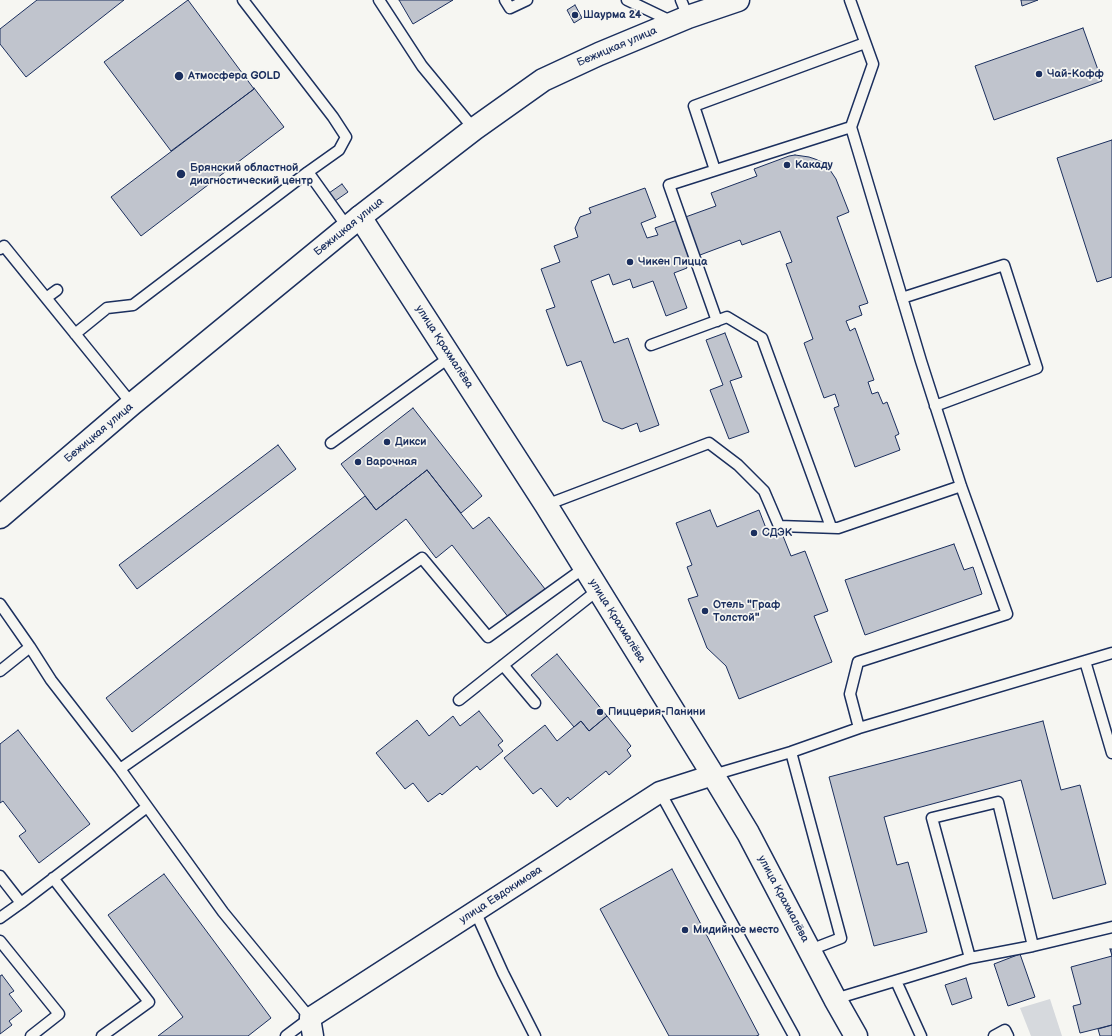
<!DOCTYPE html>
<html>
<head>
<meta charset="utf-8">
<style>
	body { margin:0 }
	canvas { display:block; background:#f6f6f2 }
</style>
</head>
<body>
<canvas width="1112" height="1036"></canvas>
<script>
const c = document.querySelector('canvas').getContext('2d');
c.lineJoin = 'round';
function fillPath(path, color) { c.fillStyle = color; c.fill(path, 'evenodd'); }
const poly = rows => new Path2D(rows.map(r => 'M' + r).join(''));
function stroke(path, color, width, dash) { c.strokeStyle = color; c.lineWidth = width; c.lineCap = dash ? 'butt' : 'round'; c.setLineDash(dash || []); c.stroke(path); }
function drawText(font, color, halo, rows, align = 'center') {
  c.font = font + ' "Balsamiq Sans",sans-serif'; c.lineWidth = 3.5; c.setLineDash([]); c.textBaseline = 'middle'; c.strokeStyle = halo; c.fillStyle = color; for (const [text, x, y, turn = 0] of rows) {
    c.save(); c.translate(x, y); c.rotate((+turn || 0) * Math.PI / 180); c.textAlign = isNaN(turn) ? turn : align; if (halo) c.strokeText(text, 0, 0); c.fillText(text, 0, 0); c.restore();
  }
}
const green = poly([
	[1050,999,1062,1036,1031,1036,1020,1008]
]);
const building = poly([
	[37,0,124,0,26,77,0,44,0,29,37,0],
	[188,0,254,89,171,151,104,62,188,0],
	[399,0,453,0,413,24,399,0],
	[1021,0,1038,0,1022,6,1021,0],
	[575,5,582,18,574,23,567,10,575,5],
	[1083,28,1102,81,994,120,975,66,1083,28],
	[254,88,284,127,141,236,111,197,254,89,254,88],
	[1112,140,1112,277,1097,282,1057,158,1112,140],
	[795,155,809,157,815,159,822,162,828,167,836,179,849,212,837,217,868,303,859,306,862,315,846,321,850,331,855,328,874,380,868,382,872,394,878,392,883,404,887,402,899,434,895,436,900,450,855,467,834,408,839,406,835,394,824,398,804,343,813,339,786,264,792,262,780,231,742,245,740,240,684,261,687,268,674,273,687,308,666,316,653,281,633,288,630,279,613,285,609,274,591,281,614,343,628,338,659,425,640,432,637,423,622,429,603,421,581,361,567,366,546,310,555,307,541,269,560,262,554,246,578,237,575,228,580,217,591,213,589,208,645,188,656,217,641,223,647,238,658,235,655,228,716,206,711,193,757,176,754,169,789,156,795,155],
	[342,184,348,192,335,201,329,193,342,184],
	[725,333,742,377,730,381,749,432,729,439,710,390,723,385,706,340,725,333],
	[413,408,482,496,461,513,427,470,376,510,341,464,413,408],
	[278,445,296,469,137,589,119,565,278,445],
	[427,470,473,529,489,517,545,589,509,618,452,545,436,558,406,519,132,732,106,698,365,496,376,510,427,470],
	[710,510,717,527,759,510,769,536,781,531,791,556,805,551,828,611,814,616,832,662,739,699,726,666,707,648,688,599,698,596,687,567,692,565,676,523,710,510],
	[954,544,964,570,973,567,982,594,865,635,845,580,954,544],
	[557,654,607,716,589,731,581,721,574,727,531,675,557,654],
	[479,711,503,741,498,745,503,751,480,770,477,766,442,795,440,793,428,802,413,783,405,789,376,753,417,720,429,736,453,716,460,726,479,711],
	[607,716,631,746,627,750,631,756,609,775,606,771,570,800,568,797,557,807,541,788,533,794,504,758,545,725,557,741,581,721,589,731,607,716],
	[1043,721,1061,790,1080,785,1106,884,1053,899,1021,780,884,817,897,865,908,862,927,932,874,946,829,777,1043,721],
	[18,730,90,824,39,863,19,836,26,831,3,801,0,803,0,744,18,730],
	[672,869,759,1035,756,1036,669,1036,600,909,672,869],
	[164,874,271,1018,248,1036,158,1036,183,1017,108,915,164,874],
	[1110,949,1112,949,1112,1025,1080,1033,1073,1006,1081,1004,1071,967,1112,956,1110,949],
	[1020,954,1035,997,1008,1006,994,964,1020,954],
	[2,975,14,991,9,994,22,1011,9,1021,12,1025,0,1034,0,976,2,975],
	[966,978,972,998,952,1005,945,985,966,978],
	[1112,1025,1112,1036,1100,1036,1098,1029,1112,1025]
]);
const lane = poly([
	[379,0,422,66,474,129],
	[505,0,510,8,527,0],
	[627,0,673,22],
	[681,0,688,17],
	[850,0,873,64,851,127,921,361,961,486,1007,614,858,662,850,694,859,728],
	[715,170,694,106,865,43],
	[308,172,348,228],
	[0,249,4,246,132,404],
	[46,298,57,290],
	[902,298,1004,265,1037,368,935,406],
	[717,321,669,185,851,127],
	[75,334,107,308,133,305,308,172,339,150,346,137,333,117,243,0],
	[651,345,727,317,762,338,831,527],
	[331,443,450,357],
	[546,505,709,443,738,465,764,491,779,526,838,528,961,486],
	[0,604,30,647,51,680,120,769,223,912,310,1018,286,1036],
	[1085,661,1112,753],
	[503,665,535,703],
	[0,671,30,647],
	[459,700,598,590],
	[791,752,841,938,810,950],
	[120,769,422,558,488,637,584,568],
	[713,775,791,752,859,728,1112,653],
	[660,792,794,1036],
	[0,876,21,903,147,807],
	[53,878,149,1002,102,1036],
	[475,911,503,973,535,1036],
	[0,918,21,903],
	[0,941,59,1014,31,1036],
	[970,958,932,818,998,802,1033,946],
	[896,981,921,1036],
	[835,999,908,977,970,958,1033,946,1112,927],
	[994,1036,1005,1030,1008,1036]
]);
const street = poly([
	[313,1036,310,1018,660,792,713,775]
]);
const secondary = poly([
	[360,217,546,505,713,775,748,833,835,999,856,1036]
]);
const primary = poly([
	[0,517,132,404,360,217,474,129,543,80,599,54,688,17,738,0]
]);
const markers = [
	[575,15,4,"#1b2f5e"],
	[1039,74,4,"#1b2f5e"],
	[179,76,5,"#1b2f5e"],
	[787,165,4,"#1b2f5e"],
	[181,174,5,"#1b2f5e"],
	[630,262,4,"#1b2f5e"],
	[387,442,4,"#1b2f5e"],
	[358,462,4,"#1b2f5e"],
	[754,533,4,"#1b2f5e"],
	[705,611,4,"#1b2f5e"],
	[600,712,4,"#1b2f5e"],
	[685,930,4,"#1b2f5e"]
];
const poiNames = [
	["Шаурма 24",583,15],
	["Чай-Кофф",1047,74],
	["Атмосфера GOLD",188,76],
	["Какаду",795,165],
	["Брянский областной",190,168],
	["диагностический центр",190,181],
	["Чикен Пицца",638,262],
	["Дикси",395,442],
	["Варочная",366,462],
	["СДЭК",762,533],
	["Отель \"Граф",713,605],
	["Толстой\"",713,618],
	["Пиццерия-Панини",608,712],
	["Мидийное место",693,930]
];
const streetNames = [
	["Бежицкая улица",617,47,-23],
	["Бежицкая улица",349,227,-39],
	["улица Крахмалёва",444,347,57],
	["Бежицкая улица",99,433,-40],
	["улица Крахмалёва",617,621,58],
	["улица Евдокимова",501,895,-33],
	["улица Крахмалёва",783,899,62]
];
fillPath(green, '#d6d9dd');
fillPath(building, '#c0c4cd');
stroke(building, '#1b2f5e', 1);
stroke(lane, '#1b2f5e', 13);
stroke(street, '#1b2f5e', 23);
stroke(secondary, '#1b2f5e', 25);
stroke(primary, '#1b2f5e', 25);
stroke(lane, '#f6f6f2', 10);
stroke(street, '#f6f6f2', 20);
stroke(secondary, '#f6f6f2', 22);
stroke(primary, '#f6f6f2', 22);
for (const [x, y, r, color] of markers) { const dot = new Path2D(); dot.arc(x, y, r, 0, 2 * Math.PI); c.fillStyle = color; c.fill(dot); stroke(dot, '#f6f6f2', 1.5); }
drawText('bold 11px', '#1b2f5e', '#f6f6f2', poiNames, 'left');
drawText('11px', '#1b2f5e', '#f6f6f2', streetNames);
</script>
</body>
</html>
